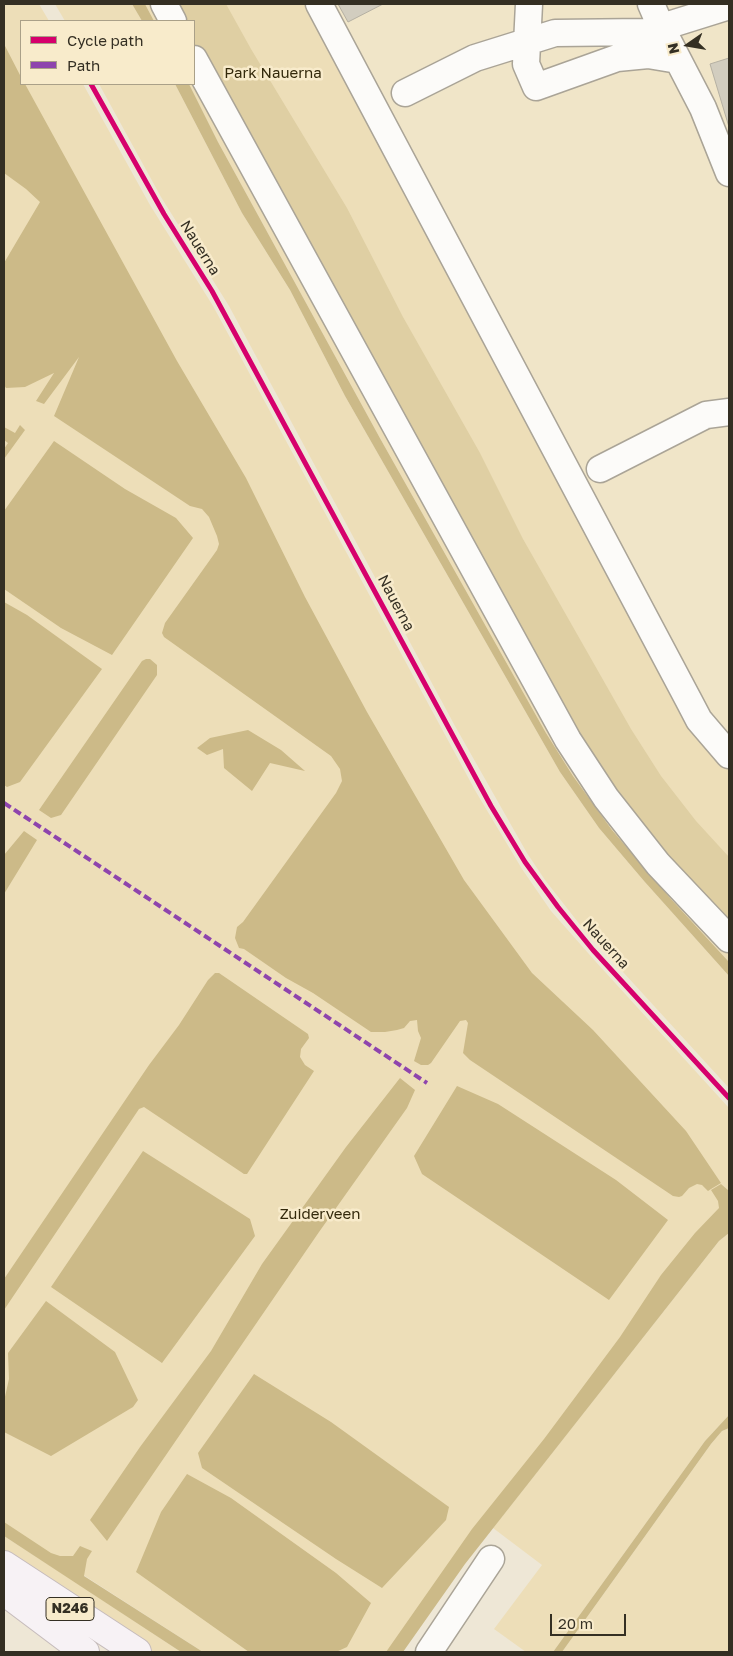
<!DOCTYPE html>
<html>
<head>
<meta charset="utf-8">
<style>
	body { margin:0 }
	#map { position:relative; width:733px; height:1656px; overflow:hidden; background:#eee7d6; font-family:"Golos Text",sans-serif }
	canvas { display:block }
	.frame { position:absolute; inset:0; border:5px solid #342f23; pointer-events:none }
	.legend { position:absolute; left:20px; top:20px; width:175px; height:65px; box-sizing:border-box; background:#f8ebcb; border:1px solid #aaa088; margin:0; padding:6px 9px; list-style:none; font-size:15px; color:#342f23 }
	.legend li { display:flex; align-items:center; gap:10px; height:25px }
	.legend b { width:25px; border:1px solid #aaa088 }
	.north { position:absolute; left:663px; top:20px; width:50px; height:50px; -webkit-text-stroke:4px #f8ebcb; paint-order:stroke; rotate:257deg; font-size:14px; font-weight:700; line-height:20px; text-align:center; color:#342f23 }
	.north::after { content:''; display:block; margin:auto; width:18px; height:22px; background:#342f23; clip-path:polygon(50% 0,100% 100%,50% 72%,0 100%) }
	.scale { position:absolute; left:550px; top:1614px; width:76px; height:22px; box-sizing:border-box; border:2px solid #342f23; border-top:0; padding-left:6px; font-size:15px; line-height:18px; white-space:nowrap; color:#342f23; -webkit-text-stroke:4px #f8ebcb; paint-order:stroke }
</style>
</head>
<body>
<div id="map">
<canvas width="733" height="1656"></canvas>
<div class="frame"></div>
<ul class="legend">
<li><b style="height:6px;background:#d6006c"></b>Cycle path</li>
<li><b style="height:6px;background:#8e44ad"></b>Path</li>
</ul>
<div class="north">N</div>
<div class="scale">20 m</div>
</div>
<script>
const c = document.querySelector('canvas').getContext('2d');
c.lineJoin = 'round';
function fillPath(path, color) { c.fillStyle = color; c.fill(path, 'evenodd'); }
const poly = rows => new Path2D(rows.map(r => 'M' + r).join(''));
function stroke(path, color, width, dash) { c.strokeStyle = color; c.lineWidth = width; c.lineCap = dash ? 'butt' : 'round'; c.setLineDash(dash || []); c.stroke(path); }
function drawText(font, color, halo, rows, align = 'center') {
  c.font = font + ' "Golos Text",sans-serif'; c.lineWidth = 5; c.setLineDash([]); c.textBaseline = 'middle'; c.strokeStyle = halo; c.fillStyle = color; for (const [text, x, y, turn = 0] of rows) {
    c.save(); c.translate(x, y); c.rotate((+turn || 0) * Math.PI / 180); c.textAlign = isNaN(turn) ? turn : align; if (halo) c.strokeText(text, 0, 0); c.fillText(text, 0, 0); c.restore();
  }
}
const built = poly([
	[314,4,729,4,729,765]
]);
const green = poly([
	[4,4,39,4,49,21,21,21,21,84,83,84,150,205,213,306,476,792,522,869,551,911,596,962,729,1108,729,1197,387,1652,203,1652,4,1524],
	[55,4,132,4,142,21,65,21],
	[145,4,314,4,729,765,729,962,671,899,612,830,573,776,546,733,381,440,218,142,189,84,194,84,194,21,154,21],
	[99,84,175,84,242,213,290,290,345,396,560,772,599,828,644,881,729,976,729,1088,581,926,545,880,527,853,455,726,229,306,161,197],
	[729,1233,729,1415,705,1441,553,1652,526,1652,494,1629,542,1565,493,1528,719,1241],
	[729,1428,729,1652,562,1652,711,1444,722,1431],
	[4,1536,66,1576,181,1652,147,1652,4,1558]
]);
const forest = poly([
	[172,4,226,4,251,49,347,208,403,317,480,453,523,539,631,729,661,776,696,821,729,857,729,930,610,796,194,43,194,21,182,21]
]);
const water = poly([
	[132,4,145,4,154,21,142,21],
	[4,44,21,77,21,84,25,84,177,361,246,478,305,597,367,712,464,880,532,973,593,1030,686,1131,721,1183,711,1189,708,1191,702,1185,697,1184,689,1188,682,1196,679,1197,673,1196,470,1060,463,1053,468,1023,466,1020,460,1021,431,1063,428,1065,421,1065,414,1061,421,1038,418,1031,417,1020,410,1021,404,1028,397,1030,385,1032,371,1032,313,993,286,978,244,949,239,948,235,938,237,927,243,922,336,793,342,781,340,769,331,756,164,637,162,633,165,623,217,550,219,544,217,536,209,517,202,509,190,506,54,416,79,357,44,404,36,401,54,373,25,387,6,388,4,385,4,263,40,202,26,189,4,173],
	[175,84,189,84,218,142,381,440,546,733,573,776,612,830,671,899,729,962,729,976,644,881,599,828,560,772,345,396,290,290,242,213],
	[20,425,25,430,4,459,4,449,8,443,4,440,4,427,15,433],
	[54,441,125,489,176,518,193,538,112,655,61,628,4,589,4,511],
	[4,602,27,615,102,669,20,782,7,787,4,785],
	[146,659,150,659,157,665,157,675,61,815,51,818,39,810,142,661],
	[248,730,281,750,305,771,270,763,252,791,224,768,223,749,207,755,197,748,210,738],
	[24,831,37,840,4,894,4,855],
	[215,973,219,973,308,1034,309,1038,301,1049,300,1057,305,1065,314,1071,247,1174,244,1174,144,1107,139,1109,4,1310,4,1279,149,1065,179,1025,208,980],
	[400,1078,415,1090,407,1108,319,1232,107,1541,90,1520,140,1447,211,1351,262,1264,346,1147],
	[457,1086,498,1104,616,1180,668,1220,609,1300,422,1174,414,1156],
	[143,1151,250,1219,255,1236,162,1363,51,1287],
	[721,1184,729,1191,729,1233,719,1241,465,1564,403,1652,386,1652,472,1529,544,1439,620,1337,661,1275,695,1233,719,1208,718,1201,711,1190],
	[46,1301,115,1352,138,1400,133,1407,51,1456,4,1432,4,1401,9,1379,8,1353],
	[254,1374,331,1422,449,1507,446,1520,382,1588,336,1559,202,1468,198,1453],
	[729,1415,729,1428,722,1431,711,1444,562,1652,553,1652,705,1441],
	[187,1474,231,1498,336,1573,371,1603,347,1647,336,1652,249,1652,136,1572,161,1512],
	[4,1522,51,1553,60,1556,73,1556,80,1546,92,1551,87,1559,84,1576,203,1652,181,1652,4,1536]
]);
const building = poly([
	[338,4,383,4,348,22,338,4],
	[729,58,729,127,710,64,729,58]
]);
const minor = poly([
	[164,4,173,21],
	[319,4,688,699,699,720,729,755],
	[529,4,526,64,536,87,617,58,648,55,678,60],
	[651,4,661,27,703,108,729,173],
	[194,59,568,740,606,798,658,864,729,939],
	[405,93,475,58,555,33,646,32,729,6],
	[600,469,706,415,729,412],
	[429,1652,491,1559]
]);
const major = poly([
	[4,1565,137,1652],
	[4,1591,85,1652]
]);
const quiet = poly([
	[4,803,427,1083]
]);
const cycleway = poly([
	[91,84,164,214,212,291,491,806,525,862,558,907,593,950,729,1098]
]);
const shields = [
	[70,1609,48]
];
const shieldNames = [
	["N246",70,1609]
];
const parkNames = [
	["Park Nauerna",273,73],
	["Zuiderveen",320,1214]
];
const streetNames = [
	["Nauerna",200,248,58],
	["Nauerna",396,603,62],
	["Nauerna",606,944,48]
];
fillPath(built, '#f0e5c8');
fillPath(green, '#eddeb8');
fillPath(forest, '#dfcfa3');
fillPath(water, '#ccba88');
fillPath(building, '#d2cdbf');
stroke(building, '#b6b1a3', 1);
stroke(minor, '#aaa497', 29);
stroke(major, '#c6bcbc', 30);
stroke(minor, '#fcfbf9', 26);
stroke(major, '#f7f2f5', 28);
stroke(quiet, '#8e44ad', 4, [8, 4]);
stroke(cycleway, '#d6006c', 5);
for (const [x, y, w] of shields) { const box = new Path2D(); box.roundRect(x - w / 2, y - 11.5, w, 23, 4); c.fillStyle = '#f8ebcb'; c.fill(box); stroke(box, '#342f23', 1); }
drawText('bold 14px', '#342f23', null, shieldNames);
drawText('15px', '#33290b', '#f8ebcb', parkNames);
drawText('15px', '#342f23', '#f8ebcb', streetNames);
</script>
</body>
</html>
